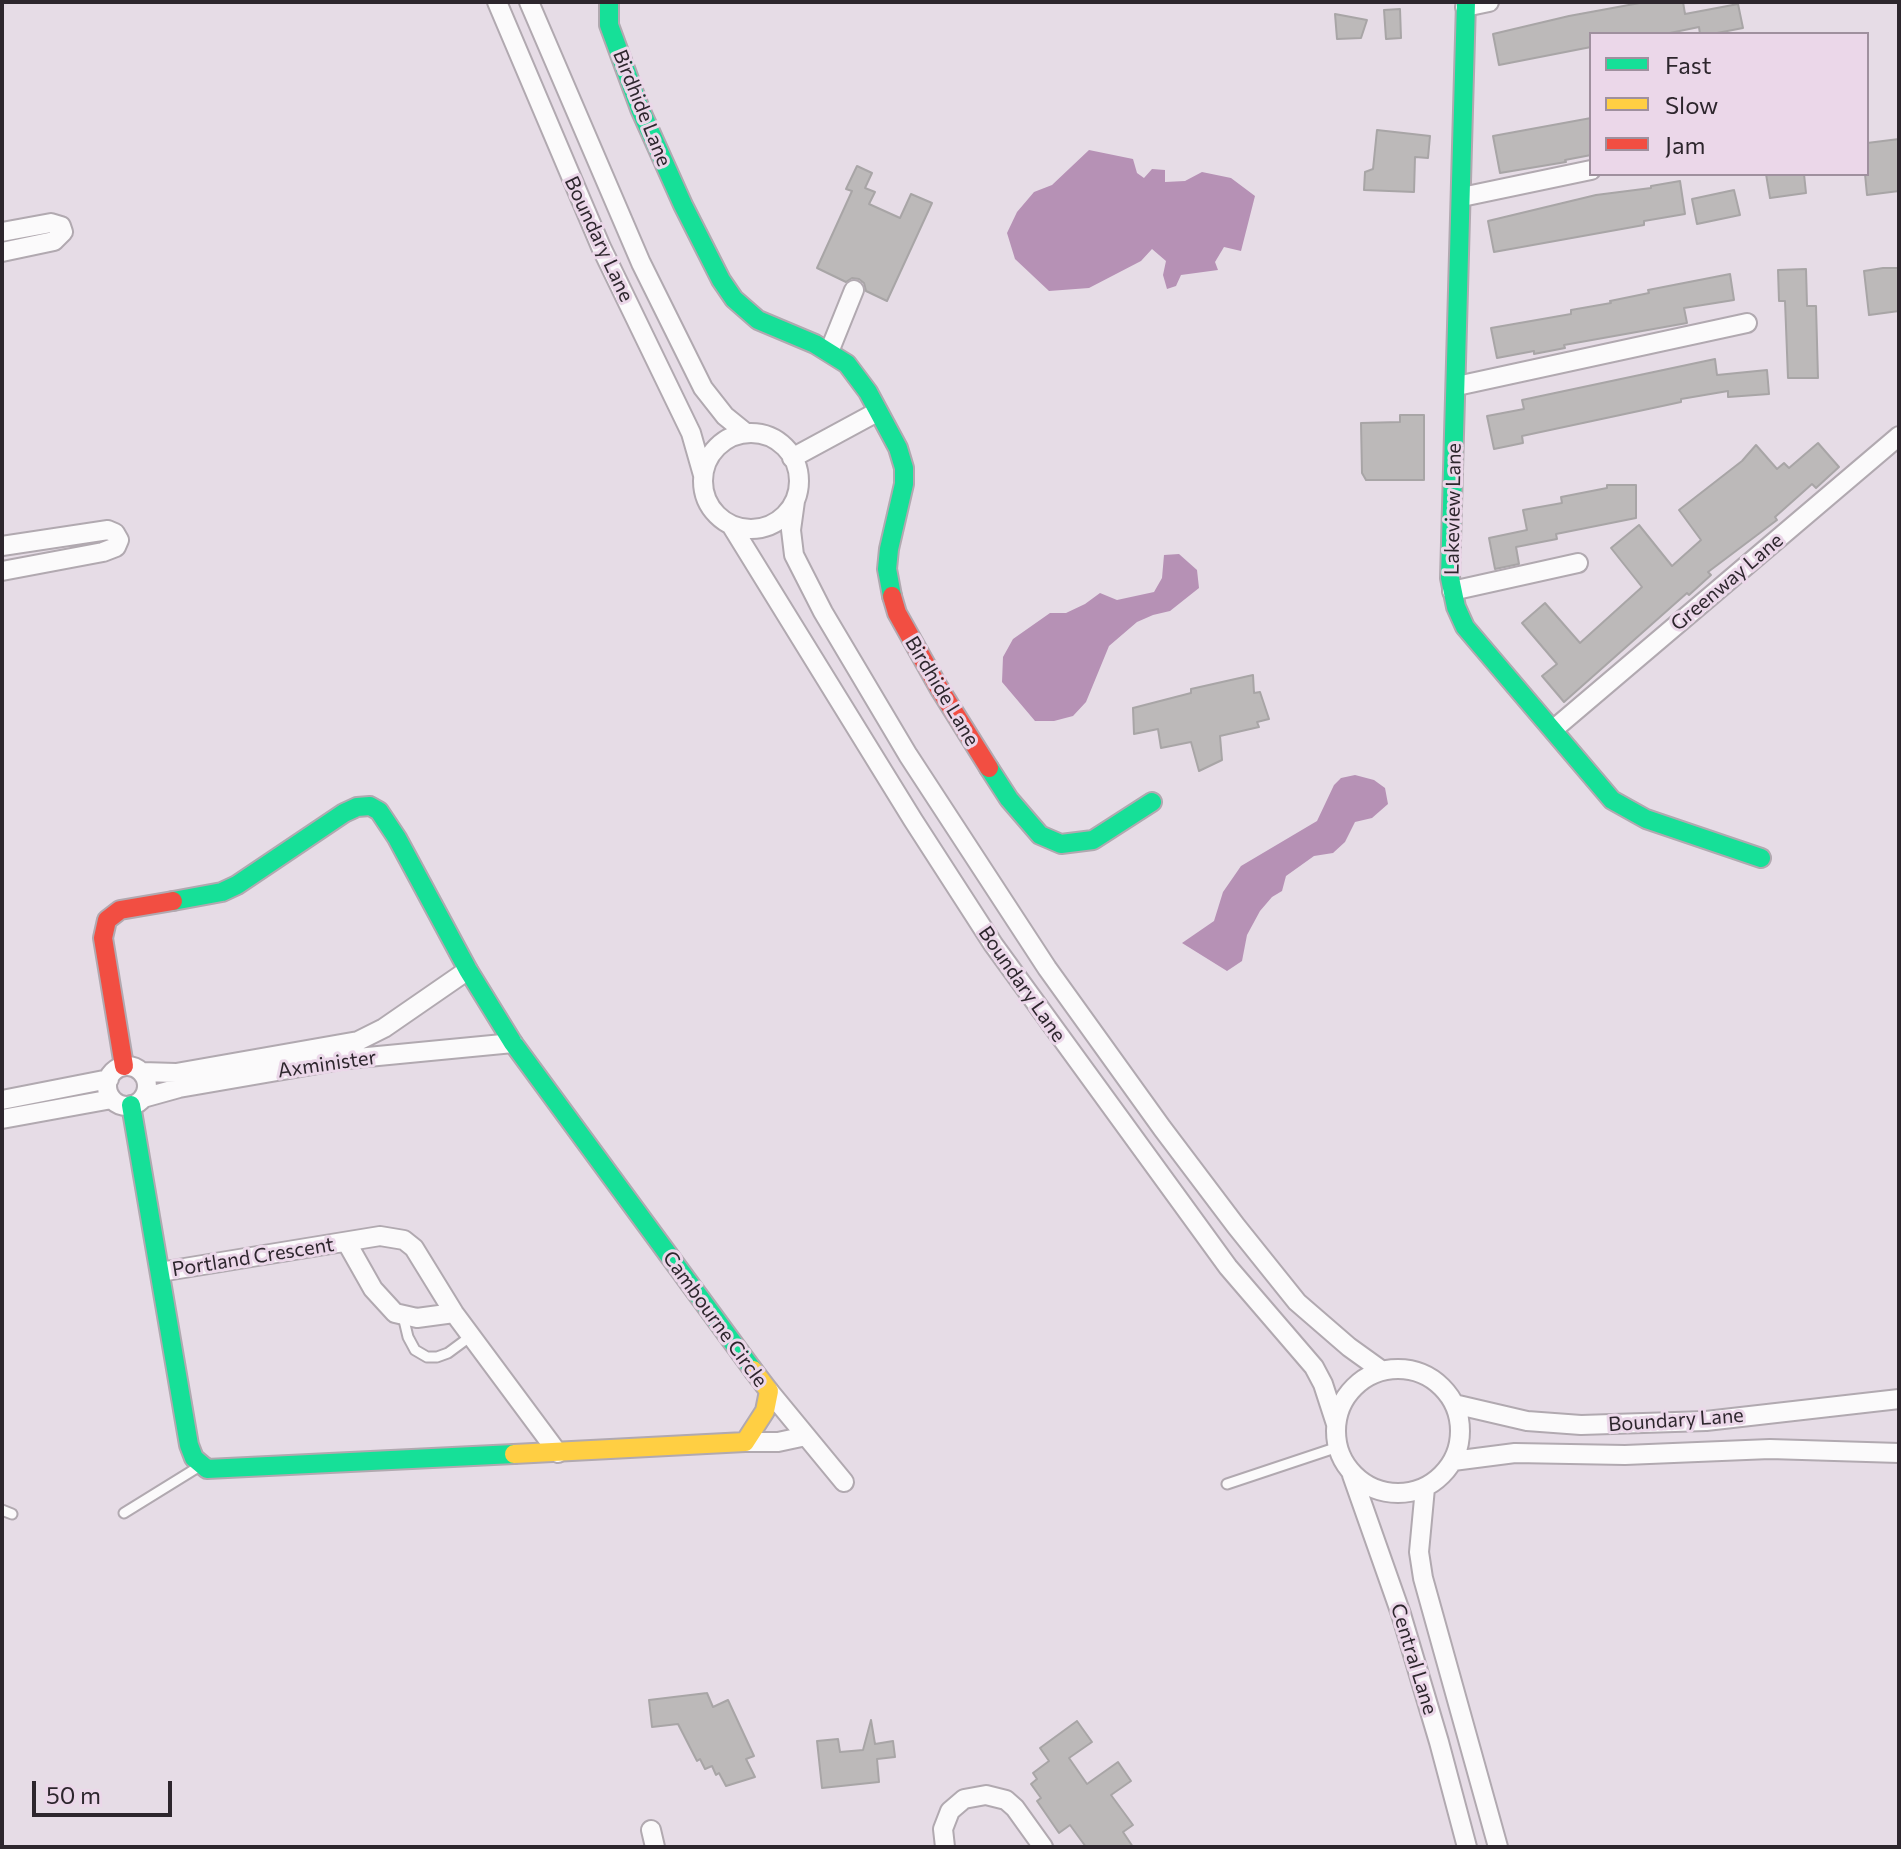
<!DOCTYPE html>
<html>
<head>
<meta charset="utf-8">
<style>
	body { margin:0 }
	#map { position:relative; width:1901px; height:1849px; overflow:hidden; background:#e6dce6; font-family:Commissioner,sans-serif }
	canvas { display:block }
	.frame { position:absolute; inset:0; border:4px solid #2d262d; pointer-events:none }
	.legend { position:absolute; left:1589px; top:32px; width:280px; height:144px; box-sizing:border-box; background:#ebd7e9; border:2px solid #9f909e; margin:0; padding:10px 14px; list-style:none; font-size:24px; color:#2d262d }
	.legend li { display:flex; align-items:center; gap:16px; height:40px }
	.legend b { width:40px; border:2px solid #9f909e }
	.scale { position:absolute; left:32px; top:1781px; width:140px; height:36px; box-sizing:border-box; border:4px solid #2d262d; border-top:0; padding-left:10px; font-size:24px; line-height:28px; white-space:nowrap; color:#2d262d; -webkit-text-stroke:6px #ebd7e9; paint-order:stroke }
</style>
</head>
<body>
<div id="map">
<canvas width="1901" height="1849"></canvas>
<div class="frame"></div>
<ul class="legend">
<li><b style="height:10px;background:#16e098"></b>Fast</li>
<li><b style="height:10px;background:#ffcf43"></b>Slow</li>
<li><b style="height:10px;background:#f24e42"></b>Jam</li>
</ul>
<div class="scale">50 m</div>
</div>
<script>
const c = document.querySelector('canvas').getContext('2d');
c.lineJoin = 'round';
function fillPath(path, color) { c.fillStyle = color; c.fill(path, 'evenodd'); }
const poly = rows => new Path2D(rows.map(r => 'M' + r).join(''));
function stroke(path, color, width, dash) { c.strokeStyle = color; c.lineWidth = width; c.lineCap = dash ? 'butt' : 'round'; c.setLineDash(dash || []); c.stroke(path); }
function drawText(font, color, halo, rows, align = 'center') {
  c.font = font + ' Commissioner,sans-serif'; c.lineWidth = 6; c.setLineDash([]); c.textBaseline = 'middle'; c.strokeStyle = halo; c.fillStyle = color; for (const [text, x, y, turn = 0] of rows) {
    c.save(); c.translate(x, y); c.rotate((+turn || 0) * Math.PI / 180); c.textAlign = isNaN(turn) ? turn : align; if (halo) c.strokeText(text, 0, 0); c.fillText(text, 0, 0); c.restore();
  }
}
const water = poly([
	[1089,150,1133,159,1137,173,1144,178,1152,169,1165,170,1165,182,1185,181,1202,172,1231,178,1255,196,1241,251,1224,247,1215,262,1218,270,1181,275,1176,286,1167,289,1163,275,1166,261,1152,249,1141,261,1089,288,1049,291,1015,259,1007,233,1017,212,1034,192,1052,185],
	[1179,554,1197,570,1199,588,1170,611,1153,615,1137,622,1109,646,1086,702,1073,716,1054,721,1035,721,1002,682,1003,657,1013,639,1050,613,1066,613,1085,604,1100,593,1117,600,1154,592,1162,578,1164,555],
	[1355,775,1374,780,1385,788,1388,804,1372,818,1355,822,1345,842,1333,853,1314,856,1286,876,1282,891,1272,897,1260,911,1247,935,1242,961,1227,971,1182,943,1214,921,1223,892,1241,866,1317,821,1334,785,1341,778]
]);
const building = poly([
	[1645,2,1683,2,1685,14,1738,4,1743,28,1712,34,1700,34,1699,27,1665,34,1591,34,1591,47,1499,65,1493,34,1569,16,1645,2],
	[1400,9,1401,38,1386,39,1384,10,1400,9],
	[1335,14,1367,20,1361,38,1337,39,1335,14],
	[1591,118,1591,155,1565,160,1566,162,1500,173,1493,136,1591,118],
	[1377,130,1430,136,1428,158,1415,157,1414,192,1364,190,1365,172,1373,169,1377,130],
	[1899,139,1899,191,1867,195,1865,174,1867,174,1867,143,1899,139],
	[857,166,872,173,865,188,875,192,869,204,900,218,911,194,932,203,887,301,866,291,864,283,859,279,852,278,846,282,817,268,852,191,846,189,857,166],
	[1766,174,1804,174,1806,193,1770,198,1766,174],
	[1680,181,1685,214,1644,221,1644,225,1494,252,1488,221,1596,195,1651,188,1651,186,1680,181],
	[1734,190,1740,215,1697,224,1692,199,1734,190],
	[1883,268,1899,268,1899,311,1869,315,1864,271,1883,268],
	[1806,269,1807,306,1816,306,1818,378,1788,378,1785,301,1779,301,1778,270,1806,269],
	[1730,274,1734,300,1684,308,1687,323,1564,345,1565,348,1534,354,1534,351,1497,358,1491,328,1571,314,1571,310,1611,303,1610,301,1649,293,1648,290,1730,274],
	[1715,359,1717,375,1767,370,1769,394,1728,397,1728,391,1681,399,1681,402,1522,436,1523,443,1494,449,1487,416,1524,409,1522,400,1715,359],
	[1400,415,1424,415,1424,480,1366,480,1362,473,1361,423,1400,422,1400,415],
	[1818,443,1839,467,1816,488,1812,484,1775,517,1777,520,1708,572,1711,575,1689,595,1687,593,1564,702,1542,676,1557,664,1522,623,1545,603,1580,643,1642,587,1611,548,1639,525,1672,566,1701,540,1679,510,1742,461,1756,445,1777,469,1784,463,1789,468,1818,443],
	[1607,485,1636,485,1636,518,1556,534,1557,539,1516,547,1519,564,1495,569,1489,538,1527,530,1523,510,1562,503,1561,497,1607,488,1607,485],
	[1253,675,1254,693,1260,692,1269,719,1257,722,1259,727,1220,736,1222,760,1199,771,1191,742,1161,748,1158,729,1134,734,1133,708,1191,693,1191,689,1253,675],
	[707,1693,713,1707,728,1700,754,1756,746,1759,755,1777,726,1786,719,1773,716,1775,712,1766,705,1769,700,1759,697,1761,678,1724,652,1727,649,1700,707,1693],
	[871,1720,875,1744,893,1741,895,1757,877,1759,879,1782,822,1788,817,1741,838,1739,840,1752,863,1750,871,1720],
	[1077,1721,1092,1742,1069,1758,1087,1784,1118,1762,1131,1781,1111,1795,1133,1825,1123,1832,1133,1847,1086,1847,1070,1825,1059,1833,1037,1801,1041,1798,1031,1784,1037,1779,1033,1773,1049,1761,1040,1748,1077,1721]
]);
const lane = poly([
	[403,1316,408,1337,415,1350,427,1357,437,1357,448,1353,471,1336],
	[1227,1484,1338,1447],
	[2,1510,12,1514],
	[124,1513,200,1466]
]);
const street = poly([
	[497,2,601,247,691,433,703,475],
	[529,2,641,263,703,388,725,416,746,433],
	[1465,7,1489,2],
	[1462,197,1591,170],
	[2,232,51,223,61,226,63,232,54,241,2,252],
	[829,352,854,290],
	[1457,386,1747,323],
	'703 481a48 48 0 1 1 96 0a48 48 0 1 1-96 0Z',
	[792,458,877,412],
	[795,501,791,530,794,555,823,612,908,755,1047,968,1162,1128,1236,1226,1297,1302,1349,1347,1381,1370],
	[731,525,913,820,993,944,1228,1267,1314,1367,1323,1384,1336,1424],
	[2,546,108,530,115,533,119,540,116,547,103,552,2,571],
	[1452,591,1578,563],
	[1554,729,1899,436],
	'107 1086a20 20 0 1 1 40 0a20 20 0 1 1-40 0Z',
	[142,1072,176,1073,358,1041,384,1028,468,970],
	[143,1098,179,1088,347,1059,513,1043],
	[2,1100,109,1079],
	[2,1119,112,1099],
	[347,1243,373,1289,395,1313,417,1318,454,1313],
	[160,1272,380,1236,404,1240,414,1248,454,1313,558,1453],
	'1336 1431a62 62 0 1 1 124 0a62 62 0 1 1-124 0Z',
	[769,1391,844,1482],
	[1454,1404,1527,1421,1581,1425,1706,1421,1899,1399],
	[745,1442,778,1442,806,1436],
	[1453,1461,1515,1453,1625,1455,1770,1449,1899,1453],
	[1352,1475,1401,1614,1439,1742,1467,1847],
	[1425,1488,1419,1552,1423,1578,1498,1847],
	[651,1830,655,1847],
	[945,1847,943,1829,950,1811,964,1799,986,1795,1006,1800,1015,1808,1043,1847]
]);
const fast = poly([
	[609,2,609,25,640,109,683,205,721,280,734,299,758,320,815,344,847,364,868,392,898,448,904,468,904,484,889,549,887,569,892,596],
	[1466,2,1450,578,1456,607,1465,627,1612,800,1646,819,1761,858],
	[989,768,1009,799,1040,835,1061,844,1093,840,1152,802],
	[173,901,222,892,237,885,344,813,357,807,370,806,379,811,397,838,468,970,513,1043,753,1370],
	[131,1105,189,1445,194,1458,207,1469,514,1454]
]);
const slow = poly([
	[514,1454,745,1442,765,1411,769,1391,753,1370]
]);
const jam = poly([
	[892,596,897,613,939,688,989,768],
	[124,1066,103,938,107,920,120,910,173,901]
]);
const streetNames = [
	["Birdhide Lane",642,108,68],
	["Boundary Lane",599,239,65],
	["Lakeview Lane",1453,509,-89],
	["Greenway Lane",1727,582,-40],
	["Birdhide Lane",942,691,59],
	["Boundary Lane",1022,984,55],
	["Axminister",327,1064,-8],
	["Portland Crescent",253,1257,-9],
	["Cambourne Circle",715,1319,54],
	["Boundary Lane",1676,1420,-4],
	["Central Lane",1414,1659,73]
];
fillPath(water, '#b691b5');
fillPath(building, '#bcb9b9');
stroke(building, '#a8a5a6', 2);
stroke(lane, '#b1a9b0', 13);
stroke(street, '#b1a9b0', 22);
stroke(fast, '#b1a9b0', 22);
stroke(slow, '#b1a9b0', 22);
stroke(jam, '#b1a9b0', 22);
stroke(lane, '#fbfafb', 9);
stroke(street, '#fbfafb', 18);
stroke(fast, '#16e098', 18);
stroke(slow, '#ffcf43', 18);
stroke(jam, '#f24e42', 18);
drawText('20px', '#2d262d', '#ebd7e9', streetNames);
</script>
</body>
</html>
